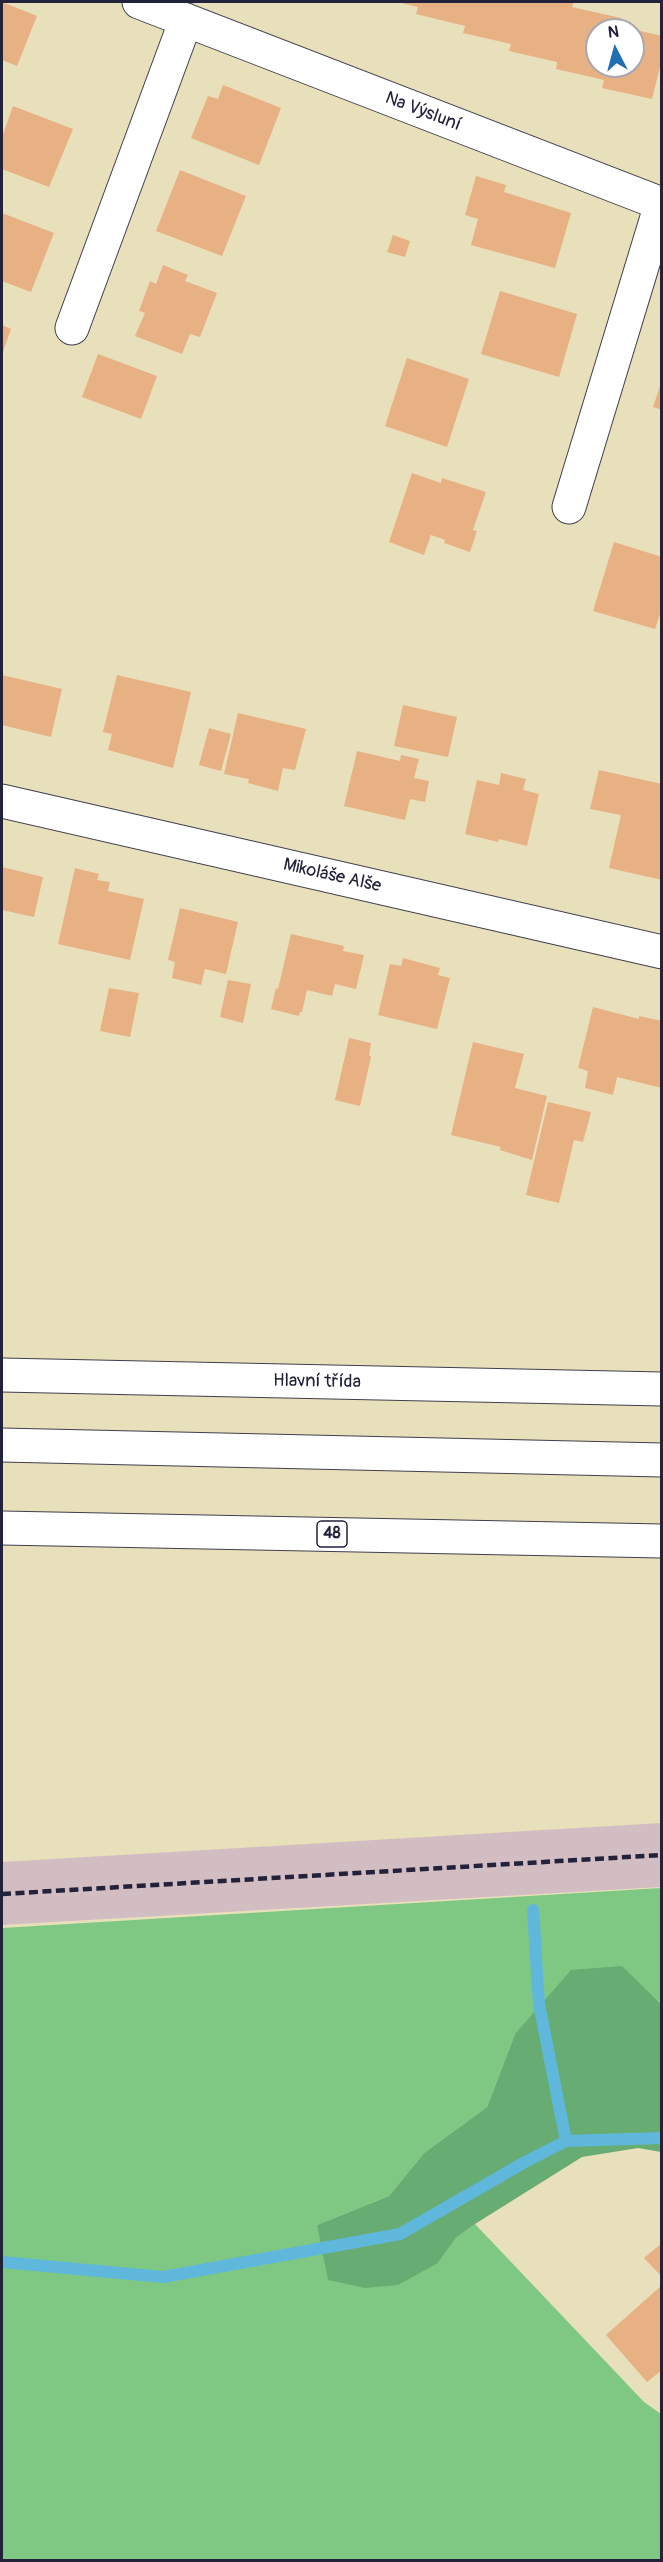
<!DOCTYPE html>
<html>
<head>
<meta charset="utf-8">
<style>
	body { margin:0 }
	#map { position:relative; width:663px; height:2562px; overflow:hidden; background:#e8e0bb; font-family:Pangolin,sans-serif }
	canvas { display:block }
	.frame { position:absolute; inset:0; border:3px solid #22223b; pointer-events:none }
	.north { position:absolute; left:585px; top:18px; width:60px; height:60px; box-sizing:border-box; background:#fff; border:2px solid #a7a7b1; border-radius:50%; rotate:354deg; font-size:16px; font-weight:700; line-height:24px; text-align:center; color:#22223b }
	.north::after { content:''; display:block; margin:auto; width:21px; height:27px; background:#1f6fb2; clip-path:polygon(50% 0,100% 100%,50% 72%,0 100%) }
</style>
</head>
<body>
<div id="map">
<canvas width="663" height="2562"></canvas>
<div class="frame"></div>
<div class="north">N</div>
</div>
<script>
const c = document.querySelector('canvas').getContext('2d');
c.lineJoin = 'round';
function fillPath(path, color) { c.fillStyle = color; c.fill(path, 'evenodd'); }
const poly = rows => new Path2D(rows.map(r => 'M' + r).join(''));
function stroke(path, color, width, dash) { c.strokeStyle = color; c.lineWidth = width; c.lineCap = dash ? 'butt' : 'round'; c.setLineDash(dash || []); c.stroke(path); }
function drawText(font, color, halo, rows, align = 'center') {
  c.font = font + ' Pangolin,sans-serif'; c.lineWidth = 6; c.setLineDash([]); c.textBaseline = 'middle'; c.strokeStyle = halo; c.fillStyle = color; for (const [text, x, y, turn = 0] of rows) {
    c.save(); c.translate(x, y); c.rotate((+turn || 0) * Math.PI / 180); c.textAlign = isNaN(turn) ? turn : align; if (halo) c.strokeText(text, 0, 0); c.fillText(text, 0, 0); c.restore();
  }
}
const industrial = poly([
	[661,1823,661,1887,2,1925,2,1862]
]);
const green = poly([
	[661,1888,661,2004,622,1967,515,2034,487,2107,424,2153,389,2196,317,2225,438,2263,456,2238,475,2224,644,2402,661,2414,661,2560,2,2560,2,1928]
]);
const forest = poly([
	[622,1966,661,2004,661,2152,638,2148,582,2157,475,2224,456,2238,438,2263,398,2285,365,2288,328,2280,317,2225,389,2196,424,2153,487,2107,515,2034,571,1970]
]);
const stream = poly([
	[533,1910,539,2004,566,2141],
	[2,2262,163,2277,400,2234,525,2162,566,2141,662,2138]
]);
const building = poly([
	[2,2,37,16,17,66,2,60],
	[397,2,574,2,572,7,621,18,619,26,662,36,662,59,652,99,602,88,604,80,556,69,557,62,509,51,511,44,463,33,465,26,416,14,418,7],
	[597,30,633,30,633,66,597,66],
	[223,85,281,108,259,165,191,138,208,96,218,99],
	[13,106,73,129,49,187,2,169,2,137],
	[180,170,246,196,222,256,156,231],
	[476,176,506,185,504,192,571,213,555,268,471,245,478,219,465,215],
	[2,213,54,233,31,292,2,281],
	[393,235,410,241,405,257,387,252],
	[163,265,188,275,185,281,217,293,200,337,190,334,182,354,135,336,145,313,139,311,150,281,156,284],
	[500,291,577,314,559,377,481,354],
	[2,325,11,329,2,355],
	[98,354,157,376,141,419,82,397],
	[407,358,469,379,447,447,385,426],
	[661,383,662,383,662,410,653,407],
	[412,473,441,483,442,478,486,492,473,530,477,531,470,552,444,543,445,540,431,535,424,555,389,542],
	[614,542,662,557,662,608,655,629,593,611],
	[2,675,62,689,51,737,2,725],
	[117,675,191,692,173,768,108,750,112,734,103,732],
	[403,705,457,717,448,757,394,746],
	[238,713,306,729,295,770,283,768,278,791,248,783,249,779,224,774],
	[209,728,231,734,221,771,199,765],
	[357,751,400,761,401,755,419,759,414,778,429,781,425,802,410,799,405,820,344,806],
	[599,770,662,784,662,880,609,868,621,815,590,809],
	[501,773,526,779,523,790,539,794,527,846,499,839,498,842,465,834,477,780,499,785],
	[2,867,43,877,34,917,2,910],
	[75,868,99,874,97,880,110,882,108,891,144,899,130,960,58,944],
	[180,908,238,922,226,974,205,969,201,985,172,978,175,962,168,960],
	[291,934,344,946,343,951,364,955,356,989,335,984,332,996,307,990,302,1012,300,1012,299,1016,271,1009,276,988,278,989],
	[403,958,440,968,438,975,450,978,437,1029,378,1015,390,964,401,966],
	[228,980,251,984,243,1023,220,1017],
	[109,988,139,993,130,1037,100,1031],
	[593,1007,639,1019,639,1016,662,1021,662,1088,617,1077,613,1095,585,1088,588,1071,578,1068],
	[349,1038,371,1043,369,1055,371,1057,360,1106,335,1100],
	[473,1042,524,1054,515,1088,547,1096,532,1160,500,1150,501,1147,451,1135],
	[548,1102,591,1112,583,1142,574,1140,559,1203,526,1195],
	[662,2243,662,2277,644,2258],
	[662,2285,662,2370,647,2382,606,2335]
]);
const minor = poly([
	[139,2,662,204],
	[72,328,186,20],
	[569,507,661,204],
	[2,801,662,952]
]);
const highway = poly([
	[2,1375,662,1389],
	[2,1445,662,1460],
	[2,1528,662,1541]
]);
const rail = poly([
	[2,1894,662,1855]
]);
const shields = [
	[332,1534,30]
];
const shieldNames = [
	["48",332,1534]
];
const streetNames = [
	["Na Výsluní",423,112,21],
	["Mikoláše Alše",332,876,13],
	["Hlavní třída",317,1382,1]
];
fillPath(industrial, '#d2bec2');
fillPath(green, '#7fc884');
fillPath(forest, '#67ac72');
stroke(stream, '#5fb8dc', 12);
fillPath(building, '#e7b184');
stroke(minor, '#403e4e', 35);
stroke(highway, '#403e4e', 35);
stroke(minor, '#fff', 33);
stroke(highway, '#fff', 33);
stroke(rail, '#22223b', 4.5, [9, 4.5]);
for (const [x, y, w] of shields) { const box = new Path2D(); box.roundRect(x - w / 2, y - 13, w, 26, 4.5); c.fillStyle = '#fff'; c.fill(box); stroke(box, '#22223b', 1.5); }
drawText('bold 16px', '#22223b', null, shieldNames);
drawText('18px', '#22223b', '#fff', streetNames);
</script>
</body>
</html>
